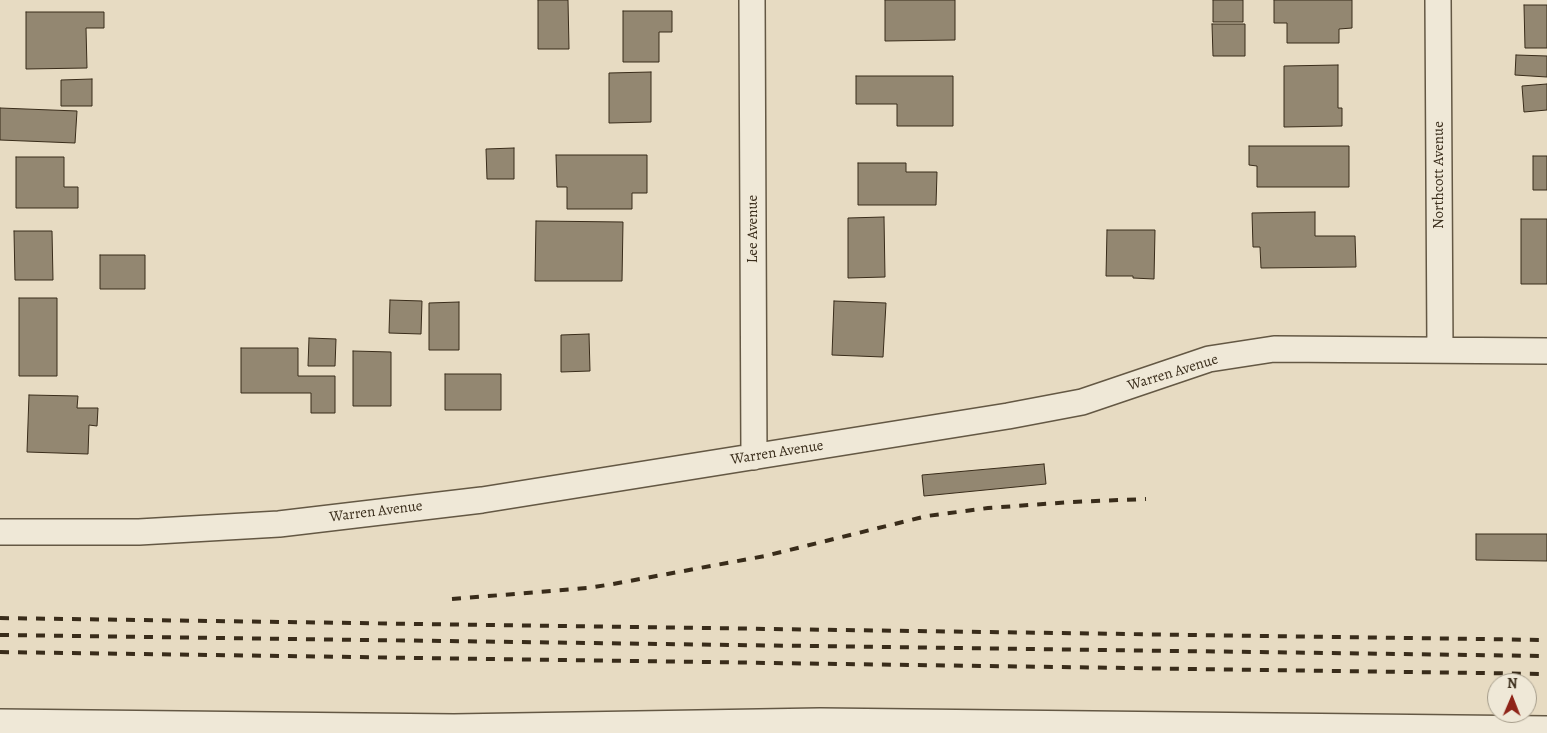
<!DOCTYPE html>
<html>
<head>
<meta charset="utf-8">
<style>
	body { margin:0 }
	#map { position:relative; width:1547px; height:733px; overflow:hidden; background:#e7dbc2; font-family:Alegreya,serif }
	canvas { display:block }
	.north { position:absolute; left:1487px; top:673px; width:50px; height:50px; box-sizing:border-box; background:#efe8d7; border:1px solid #a69d8b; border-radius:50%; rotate:1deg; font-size:14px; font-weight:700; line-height:20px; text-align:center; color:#392c1a }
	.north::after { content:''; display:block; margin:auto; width:18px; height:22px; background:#8f2418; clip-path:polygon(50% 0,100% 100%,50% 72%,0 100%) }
</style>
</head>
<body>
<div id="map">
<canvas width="1547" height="733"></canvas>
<div class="north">N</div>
</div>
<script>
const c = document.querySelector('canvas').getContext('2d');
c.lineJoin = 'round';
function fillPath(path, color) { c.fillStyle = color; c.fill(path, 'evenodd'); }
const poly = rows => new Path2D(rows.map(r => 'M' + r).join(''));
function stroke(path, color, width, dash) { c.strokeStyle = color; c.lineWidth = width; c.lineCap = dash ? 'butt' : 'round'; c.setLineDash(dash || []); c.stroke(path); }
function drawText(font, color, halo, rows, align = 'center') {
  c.font = font + ' Alegreya,serif'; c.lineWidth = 5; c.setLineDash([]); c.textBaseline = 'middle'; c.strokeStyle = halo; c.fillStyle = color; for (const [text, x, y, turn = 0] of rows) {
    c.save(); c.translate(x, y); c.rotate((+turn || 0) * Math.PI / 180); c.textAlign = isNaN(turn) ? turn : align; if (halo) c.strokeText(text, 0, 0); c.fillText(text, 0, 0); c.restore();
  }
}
const building = poly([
	[538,0,568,0,569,49,538,49,538,0],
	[885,0,955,0,955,40,885,41,885,0],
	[1213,0,1243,0,1243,22,1213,22,1213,0],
	[1274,0,1352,0,1352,28,1339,29,1339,43,1287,43,1287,23,1274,23,1274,0],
	[1524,5,1547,5,1547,48,1525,48,1524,5],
	[623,11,672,11,672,32,659,32,659,62,623,62,623,11],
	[26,12,104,12,104,28,86,28,87,68,26,69,26,12],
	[1212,24,1245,24,1245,56,1213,56,1212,24],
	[1516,55,1547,56,1547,77,1515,75,1516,55],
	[1338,65,1338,108,1342,108,1342,126,1284,127,1284,66,1338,65],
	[651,72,651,122,609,123,609,73,651,72],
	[856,76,953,76,953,126,897,126,897,104,856,104,856,76],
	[92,79,92,106,61,106,61,80,92,79],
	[1547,84,1547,110,1524,112,1522,86,1547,84],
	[0,108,77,111,75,143,0,140,0,108],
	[1249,146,1349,146,1349,187,1257,187,1257,166,1249,165,1249,146],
	[514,148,514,179,487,179,486,149,514,148],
	[556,155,647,155,647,193,632,193,632,209,567,209,567,187,557,187,556,155],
	[1533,156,1547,156,1547,190,1533,190,1533,156],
	[16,157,64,157,64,187,78,187,78,208,16,208,16,157],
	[858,163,906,163,906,172,937,172,936,205,858,205,858,163],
	[1315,212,1315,236,1355,236,1356,267,1261,268,1260,247,1253,247,1252,213,1315,212],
	[884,217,885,277,848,278,848,218,884,217],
	[1521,219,1547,219,1547,284,1521,284,1521,219],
	[536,221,623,222,622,281,535,281,536,221],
	[1107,230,1155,230,1154,279,1133,278,1133,276,1106,276,1107,230],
	[14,231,52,231,53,280,15,280,14,231],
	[100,255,145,255,145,289,100,289,100,255],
	[19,298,57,298,57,376,19,376,19,298],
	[390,300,422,301,421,334,389,333,390,300],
	[834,301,886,303,883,357,832,355,834,301],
	[459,302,459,350,429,350,429,303,459,302],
	[589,334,590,371,561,372,561,335,589,334],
	[309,338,336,339,335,366,308,366,309,338],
	[241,348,298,348,298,376,335,376,335,413,311,413,311,393,241,393,241,348],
	[353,351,391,352,391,406,353,406,353,351],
	[445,374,501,374,501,410,445,410,445,374],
	[29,395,78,396,77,408,98,408,97,426,89,425,88,454,27,452,29,395],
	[1044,464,1046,484,924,496,922,475,1044,464],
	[1476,534,1547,534,1547,561,1476,560,1476,534]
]);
const minor = poly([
	[752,0,754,457],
	[1438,0,1440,350],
	[0,532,139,532,279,524,482,500,1008,416,1082,402,1209,359,1274,349,1547,351],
	[0,722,454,727,820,721,1547,729]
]);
const rail = poly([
	[452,599,588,588,613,584,765,556,927,516,988,508,1071,502,1146,499],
	[0,618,1547,640],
	[0,635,1547,656],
	[0,652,1547,674]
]);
const streetNames = [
	["Northcott Avenue",1439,175,-90],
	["Lee Avenue",753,229,-90],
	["Warren Avenue",1173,373,-17],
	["Warren Avenue",777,453,-9],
	["Warren Avenue",376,512,-7]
];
fillPath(building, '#938771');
stroke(building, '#392c1a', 1);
stroke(minor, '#645844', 28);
stroke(minor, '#efe8d7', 25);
stroke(rail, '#392c1a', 4, [9, 9]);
drawText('15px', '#392c1a', '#efe8d7', streetNames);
</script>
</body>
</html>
